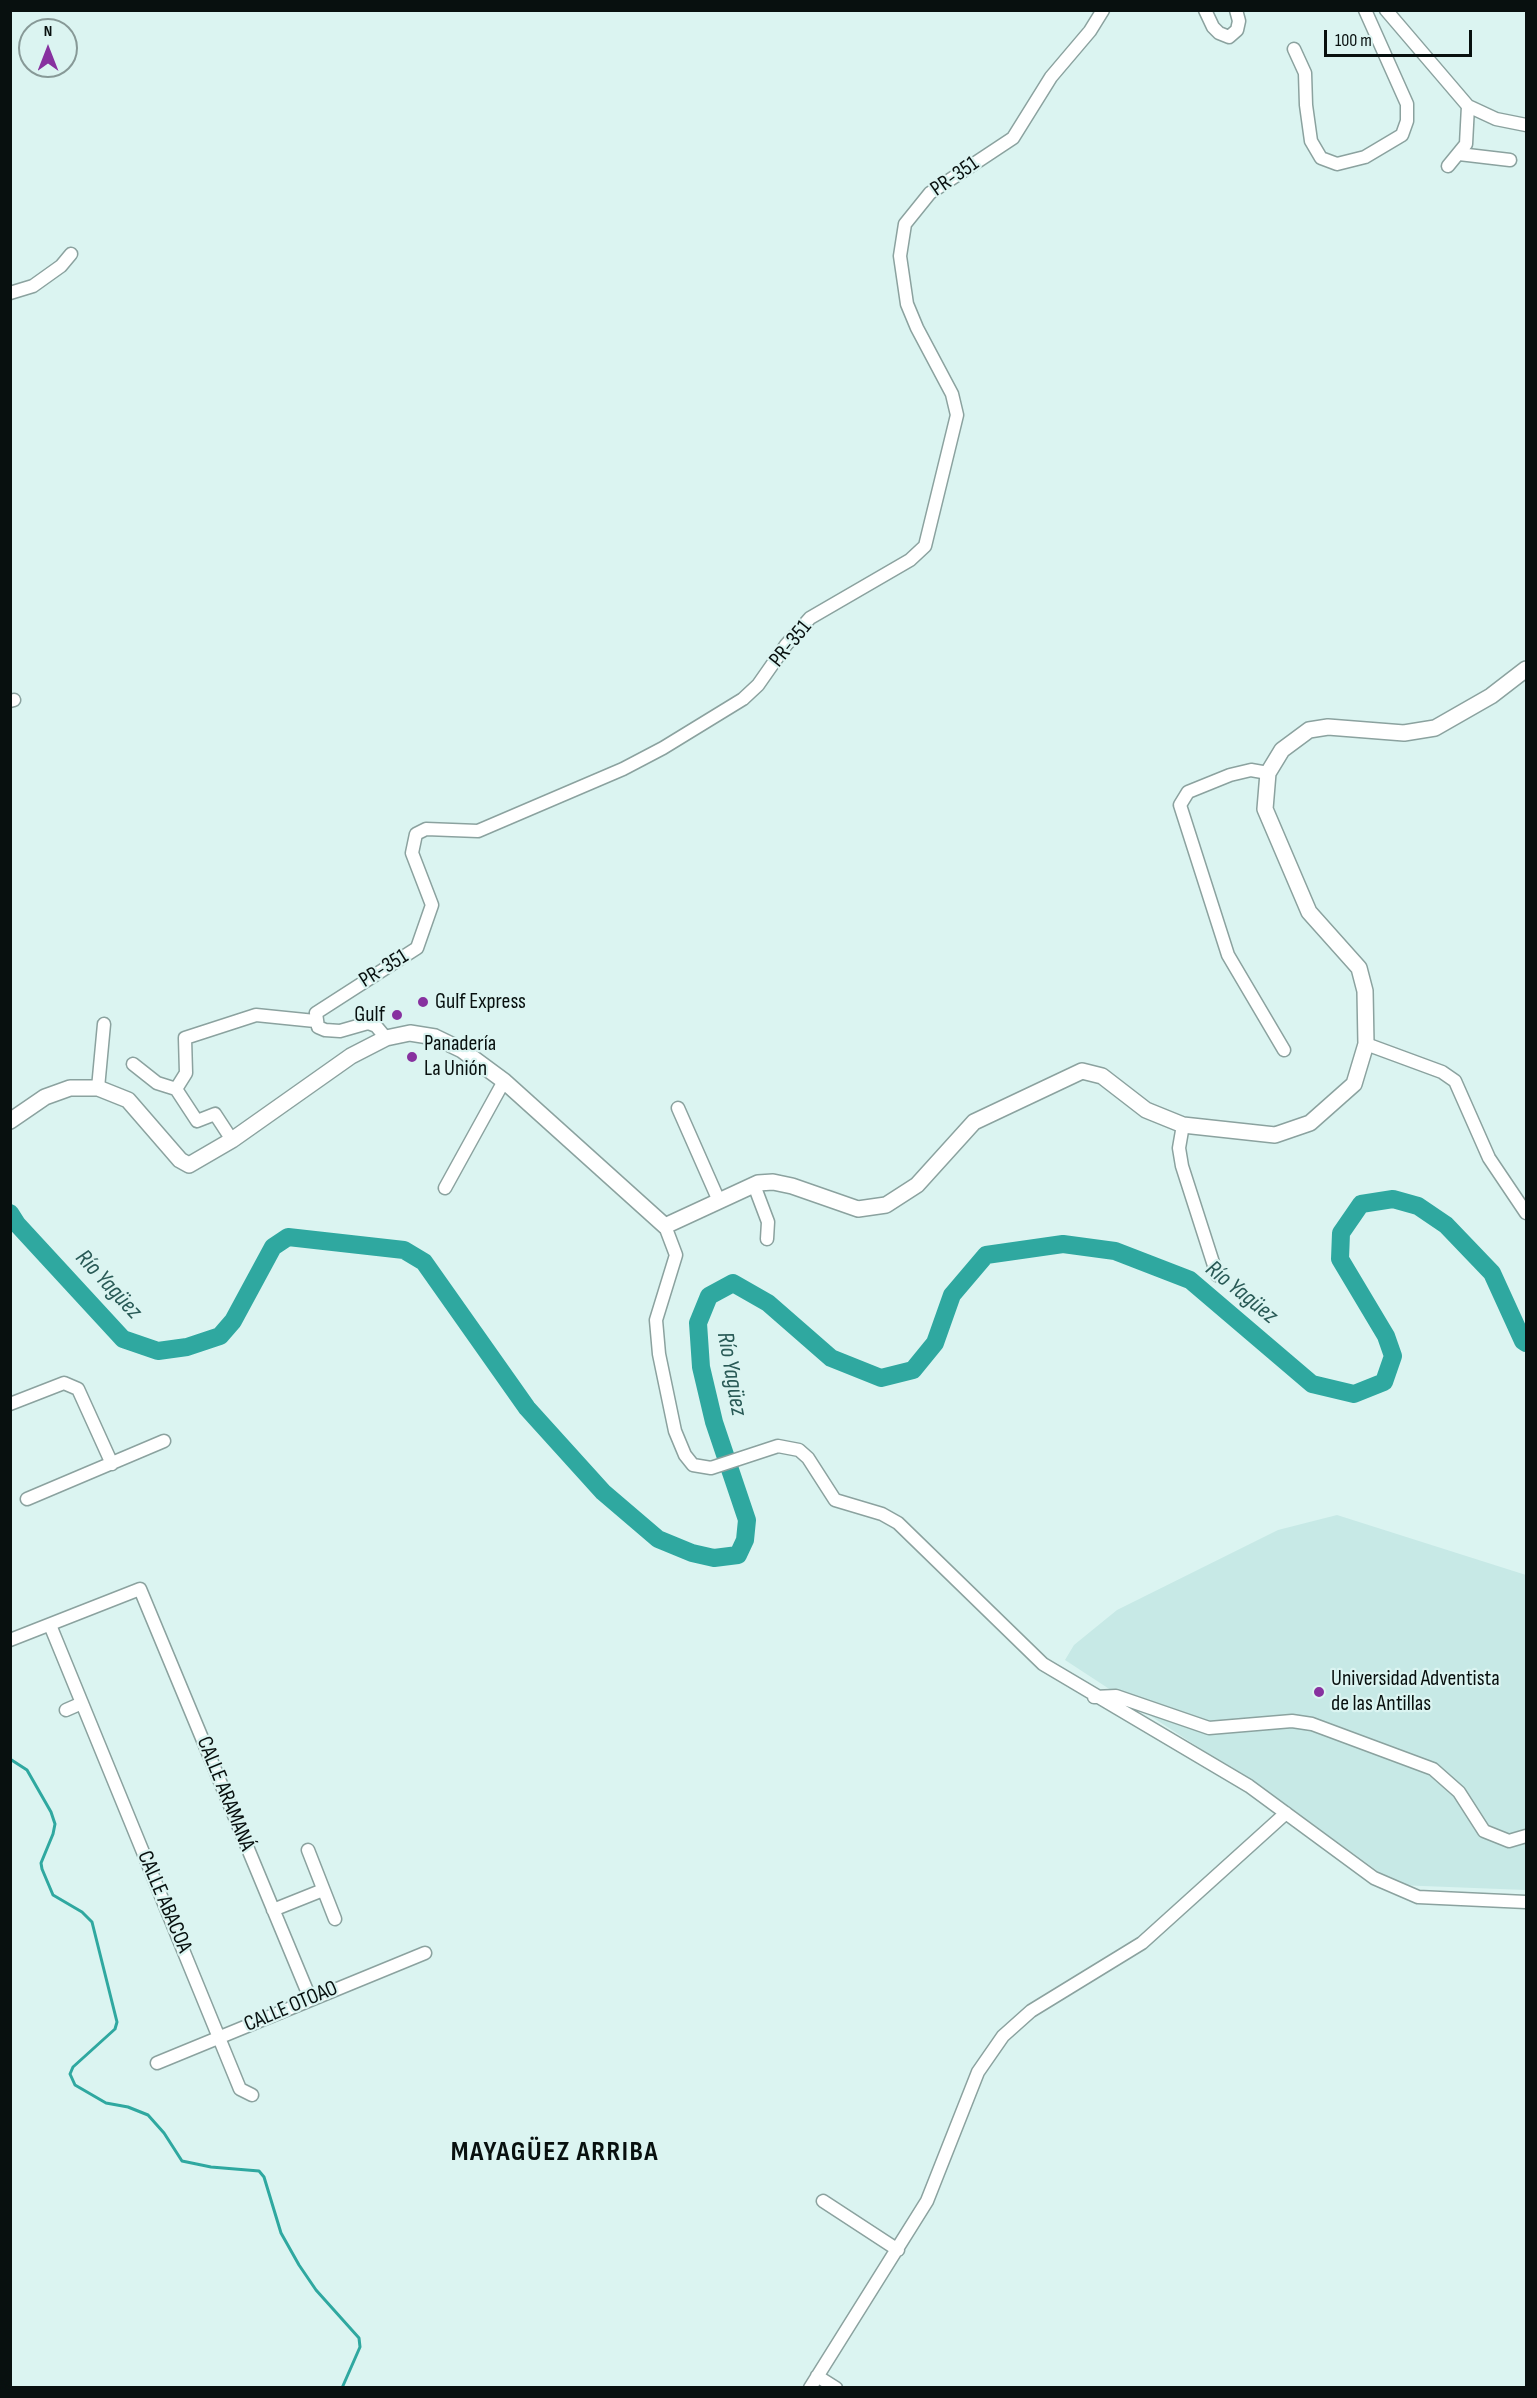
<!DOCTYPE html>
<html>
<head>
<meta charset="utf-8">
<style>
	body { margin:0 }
	#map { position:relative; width:1537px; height:2398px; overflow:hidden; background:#dbf4f1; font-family:"Sofia Sans Condensed",sans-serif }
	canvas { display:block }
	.frame { position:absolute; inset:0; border:12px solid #08100f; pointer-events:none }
	.north { position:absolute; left:18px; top:18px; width:60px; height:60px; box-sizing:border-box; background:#dbf4f1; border:2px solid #879997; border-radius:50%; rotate:0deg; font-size:16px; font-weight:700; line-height:24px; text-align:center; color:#08100f }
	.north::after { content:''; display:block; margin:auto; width:21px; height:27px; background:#87319f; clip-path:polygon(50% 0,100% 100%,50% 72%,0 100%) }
	.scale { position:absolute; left:1324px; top:30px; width:148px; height:27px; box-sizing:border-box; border:3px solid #08100f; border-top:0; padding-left:8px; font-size:18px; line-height:21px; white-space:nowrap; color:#08100f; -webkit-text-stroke:4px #dbf4f1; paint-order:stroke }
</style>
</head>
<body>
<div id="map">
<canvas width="1537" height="2398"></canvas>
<div class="frame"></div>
<div class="north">N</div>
<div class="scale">100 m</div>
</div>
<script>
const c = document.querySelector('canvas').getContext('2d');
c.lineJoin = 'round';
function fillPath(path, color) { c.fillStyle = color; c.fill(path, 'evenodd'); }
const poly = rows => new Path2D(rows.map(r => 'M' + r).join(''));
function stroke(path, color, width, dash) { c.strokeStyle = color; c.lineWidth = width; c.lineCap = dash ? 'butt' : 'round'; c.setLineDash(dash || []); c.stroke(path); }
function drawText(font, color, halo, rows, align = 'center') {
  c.font = font + ' "Sofia Sans Condensed",sans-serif'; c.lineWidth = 4.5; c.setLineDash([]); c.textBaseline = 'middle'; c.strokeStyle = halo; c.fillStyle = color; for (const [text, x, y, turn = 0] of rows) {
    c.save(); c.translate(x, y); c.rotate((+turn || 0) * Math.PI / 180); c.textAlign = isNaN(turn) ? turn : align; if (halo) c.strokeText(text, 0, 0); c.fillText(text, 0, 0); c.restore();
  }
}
const built = poly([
	[1337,1515,1526,1575,1526,1890,1397,1885,1279,1800,1065,1660,1074,1645,1117,1610,1278,1530]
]);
const stream = poly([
	[10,1759,27,1770,51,1812,55,1824,53,1834,41,1863,42,1869,53,1895,82,1912,92,1922,117,2022,115,2029,73,2067,70,2074,75,2085,106,2103,128,2107,148,2115,164,2133,182,2161,211,2167,259,2171,264,2177,281,2233,299,2265,316,2290,359,2338,360,2347,342,2388]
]);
const river = poly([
	[10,1213,17,1224,123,1339,158,1351,187,1347,220,1336,233,1321,273,1247,288,1237,404,1250,424,1262,527,1408,603,1492,658,1539,692,1553,714,1558,738,1555,745,1540,747,1520,714,1422,701,1367,698,1323,709,1296,733,1283,768,1303,831,1358,881,1378,913,1370,935,1343,952,1295,986,1255,1063,1244,1115,1251,1190,1280,1312,1384,1354,1394,1384,1382,1393,1356,1386,1336,1340,1259,1341,1233,1361,1204,1393,1199,1418,1206,1446,1225,1492,1273,1523,1341,1526,1343]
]);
const minor = poly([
	[1205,10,1213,27,1219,33,1229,37,1237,30,1239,21,1236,10],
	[1386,10,1468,106,1496,119,1526,125],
	[1294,49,1305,73,1306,105,1311,141,1321,158,1337,164,1365,157,1402,135,1407,121,1407,104,1365,10],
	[1459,154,1510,160],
	[1448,166,1466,144,1468,106],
	[10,293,33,286,61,266,71,254],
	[10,701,14,700],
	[1268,773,1251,770,1230,775,1188,792,1180,805,1228,955,1284,1050],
	[386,1038,376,1026,368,1023,340,1031,325,1030,318,1027,316,1013,417,948,432,905,412,853,416,834,426,829,478,831,623,769,663,748,743,699,758,685,786,645,810,618,910,560,925,546,957,415,952,394,917,328,907,304,900,256,905,224,930,193,1013,138,1051,77,1090,31,1103,10],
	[1366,1044,1442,1072,1455,1081,1489,1158,1526,1213],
	[133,1064,157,1083,176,1089,197,1121,215,1114,232,1140],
	[98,1088,104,1024],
	[176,1089,186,1073,185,1038,256,1015,315,1021],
	[678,1108,719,1201],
	[1183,1125,1179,1148,1182,1166,1217,1275],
	[754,1185,768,1222,767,1239],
	[445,1188,504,1081],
	[665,1226,676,1255,656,1320,659,1354,675,1431,685,1455,693,1465,711,1468,778,1446,799,1450,808,1458,835,1500,882,1514,898,1523,1043,1664,1249,1786,1374,1878,1418,1897,1526,1902],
	[10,1404,64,1383,78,1389,112,1464],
	[27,1499,164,1441],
	[50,1625,240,2089,252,2095],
	[10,1640,140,1589,310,1998],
	[1094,1697,1116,1696,1209,1728,1292,1721,1312,1724,1433,1769,1459,1792,1484,1831,1509,1841,1526,1836],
	[66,1710,82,1703],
	[308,1850,335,1919],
	[273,1910,323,1890],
	[157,2063,425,1953],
	[823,2201,898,2250],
	[817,2376,836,2388],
	[810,2388,927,2201,978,2072,1003,2036,1031,2011,1142,1943,1286,1813]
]);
const major = poly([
	[10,1121,45,1097,70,1088,98,1088,128,1100,180,1160,189,1165,232,1140,351,1056,386,1038,410,1033,435,1037,462,1050,504,1081,665,1226,758,1183,773,1182,792,1186,858,1209,886,1205,917,1185,974,1122,1082,1071,1102,1076,1146,1110,1183,1125,1275,1135,1310,1123,1354,1084,1366,1044,1365,991,1359,968,1309,912,1265,809,1268,773,1282,750,1309,730,1328,727,1404,733,1435,728,1491,696,1526,669]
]);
const markers = [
	[423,1002,6,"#87319f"],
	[397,1015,6,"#87319f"],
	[412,1057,6,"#87319f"],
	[1319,1692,6,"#87319f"]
];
const streetNames = [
	["PR-351",955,177,-35],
	["PR-351",791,644,-51],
	["PR-351",384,969,-32],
	["CALLE ARAMANÁ",225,1794,68],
	["CALLE ABACOA",164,1902,67],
	["CALLE OTOAO",291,2007,-23]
];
const poiNames = [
	["Gulf Express",435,1002],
	["Gulf",385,1015,"right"],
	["Panadería",424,1044],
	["La Unión",424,1069],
	["Universidad Adventista",1331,1679],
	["de las Antillas",1331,1704]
];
const waterNames = [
	["Río Yagüez",108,1285,47],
	["Río Yagüez",1241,1293,39],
	["Río Yagüez",731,1374,80]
];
const districtNames = [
	["MAYAGÜEZ ARRIBA",555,2153]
];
fillPath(built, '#c7e9e6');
stroke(stream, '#2fa8a0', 3);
stroke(river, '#2fa8a0', 18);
stroke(minor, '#8ba29f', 15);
stroke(major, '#8ba29f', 18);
stroke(minor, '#fff', 12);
stroke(major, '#fff', 15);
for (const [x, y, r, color] of markers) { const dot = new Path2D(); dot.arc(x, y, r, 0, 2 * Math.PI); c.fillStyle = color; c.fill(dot); stroke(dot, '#dbf4f1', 2); }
drawText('22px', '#08100f', '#dbf4f1', streetNames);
drawText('22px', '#08100f', '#dbf4f1', poiNames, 'left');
drawText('italic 24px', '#295a56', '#dbf4f1', waterNames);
c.letterSpacing = '1.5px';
drawText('bold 28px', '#08100f', '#dbf4f1', districtNames);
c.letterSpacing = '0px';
</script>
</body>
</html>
